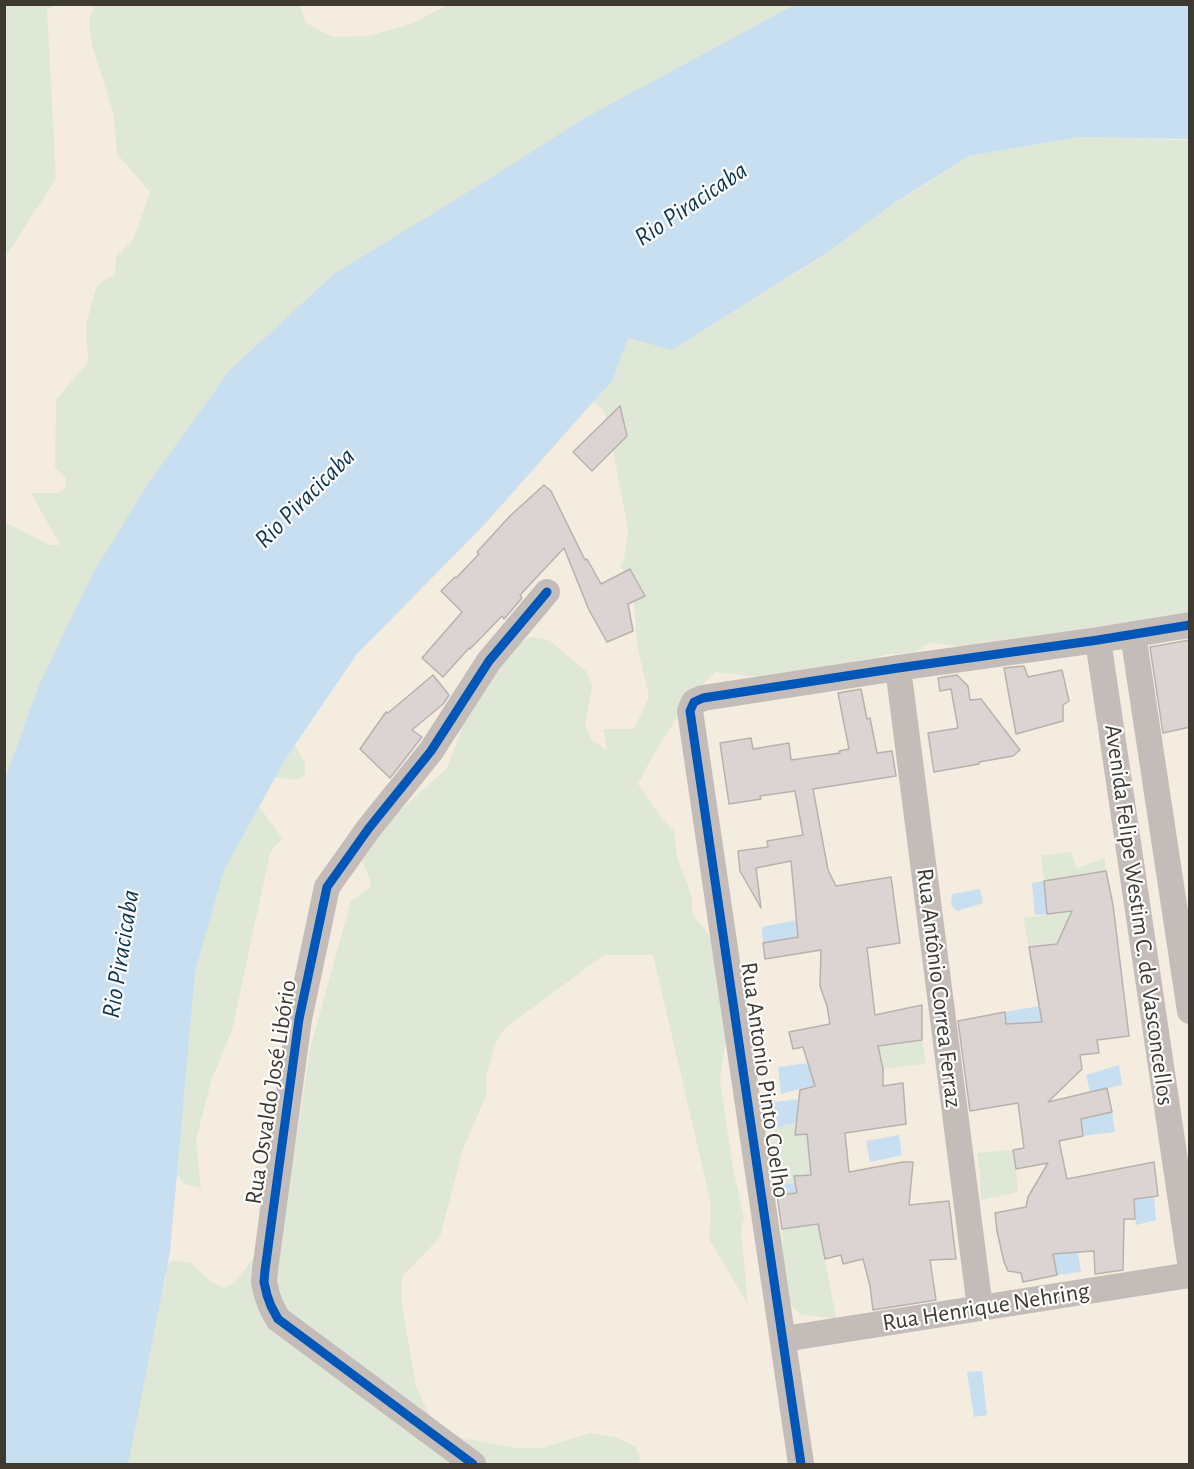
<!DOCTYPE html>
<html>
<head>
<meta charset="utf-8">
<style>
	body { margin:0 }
	#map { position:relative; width:1194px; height:1469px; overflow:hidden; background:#f4ecdf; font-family:"Alegreya Sans",sans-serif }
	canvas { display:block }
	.frame { position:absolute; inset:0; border:6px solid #3f3a31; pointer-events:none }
</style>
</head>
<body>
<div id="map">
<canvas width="1194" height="1469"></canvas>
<div class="frame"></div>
</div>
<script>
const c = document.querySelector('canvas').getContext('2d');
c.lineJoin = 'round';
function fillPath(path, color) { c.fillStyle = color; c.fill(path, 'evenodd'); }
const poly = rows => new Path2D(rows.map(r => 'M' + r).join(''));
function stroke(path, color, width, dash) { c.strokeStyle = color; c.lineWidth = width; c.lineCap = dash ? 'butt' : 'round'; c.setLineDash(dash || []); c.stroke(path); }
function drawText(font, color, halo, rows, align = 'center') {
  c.font = font + ' "Alegreya Sans",sans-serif'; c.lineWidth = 4.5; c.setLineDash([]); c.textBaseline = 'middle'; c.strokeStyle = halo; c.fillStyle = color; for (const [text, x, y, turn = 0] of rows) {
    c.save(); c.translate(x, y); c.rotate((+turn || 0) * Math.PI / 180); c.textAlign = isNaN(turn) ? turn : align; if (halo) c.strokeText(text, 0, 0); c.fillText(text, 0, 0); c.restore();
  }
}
const green = poly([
	[5,4,56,5,47,10,56,179,5,257],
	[95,5,300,5,305,22,332,37,368,36,411,24,447,5,833,5,5,856,5,522,50,545,60,545,31,493,58,493,66,487,66,478,55,468,56,400,88,362,86,324,97,285,115,274,116,257,133,240,150,192,117,154,113,112,92,46,89,21],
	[1079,137,1189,140,1189,615,966,648,931,642,913,654,888,654,872,659,855,661,786,680,715,672,695,693,689,698,651,759,638,784,663,820,674,831,677,857,692,897,692,913,714,942,729,1019,720,1080,733,1168,744,1217,741,1232,748,1305,709,1239,711,1204,653,955,604,955,505,1028,496,1042,487,1073,486,1096,463,1149,440,1237,402,1277,401,1299,416,1386,434,1426,454,1437,517,1448,542,1448,590,1433,615,1437,635,1446,640,1457,637,1464,79,1464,152,1306,166,1279,165,1267,172,1261,190,1262,212,1283,225,1288,235,1282,254,1257,258,1245,260,1182,294,1154,311,1045,351,901,370,887,371,881,358,851,384,816,400,811,447,768,473,699,516,644,531,637,549,640,587,672,592,687,585,724,591,739,604,749,607,748,603,729,634,729,649,697,637,644,632,575,620,567,624,559,628,531,613,450,604,411,593,402,612,382,628,337,672,350,818,259,885,210,969,156],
	[303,691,290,736,305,763,305,775,297,780,264,776,256,785,253,798,282,838,270,853,232,1030,211,1081,196,1140,201,1188,184,1184,157,1145,162,1099,157,1065,160,1035,154,1002,178,954,183,890,190,866,260,721,287,694],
	[1071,852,1077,868,1105,858,1106,871,1044,881,1041,855],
	[1072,911,1069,929,1057,944,1029,947,1023,918],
	[922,1040,926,1064,883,1069,876,1046],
	[794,1123,796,1135,807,1134,811,1175,794,1176,795,1183,769,1186,762,1131],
	[1013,1150,1016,1169,1018,1192,981,1200,980,1175,977,1153],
	[818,1224,836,1318,819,1317,800,1314,787,1300,783,1277,782,1229]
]);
const water = poly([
	[796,4,1189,5,1189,139,1079,137,969,156,896,202,825,254,672,350,628,338,612,382,593,402,483,526,357,654,286,758,224,870,195,972,170,1252,128,1464,5,1464,5,779,39,685,93,573,148,484,230,370,334,274,494,176,583,119],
	[1044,881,1047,914,1035,915,1032,883],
	[980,889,983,903,957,911,951,905,952,894],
	[797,920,799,937,763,943,762,927],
	[1040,1006,1042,1022,1007,1027,1005,1012],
	[808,1063,815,1085,781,1094,778,1067],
	[1119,1065,1122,1085,1090,1092,1086,1075],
	[799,1099,803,1121,762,1131,758,1104],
	[1112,1112,1115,1132,1083,1136,1081,1119],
	[899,1135,902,1155,870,1162,866,1141],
	[795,1183,797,1193,770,1196,769,1186],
	[1154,1197,1156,1220,1136,1225,1134,1199],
	[1072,1215,1081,1272,1057,1275,1046,1220],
	[982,1371,987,1415,974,1417,967,1372]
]);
const building = poly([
	[620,406,627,436,592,471,573,452,620,406],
	[544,485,551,491,585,560,587,559,601,584,630,569,645,596,628,604,633,631,607,642,589,610,564,548,520,595,522,598,504,619,502,616,470,649,469,648,443,677,422,658,462,612,441,591,455,577,456,578,479,554,477,552,510,516,544,485],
	[1190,640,1190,727,1163,733,1150,647,1190,640],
	[1024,666,1028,677,1062,670,1069,701,1063,705,1063,721,1016,734,1004,668,1024,666],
	[433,675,449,695,443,704,412,730,422,737,390,778,360,749,386,712,388,713,433,675],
	[957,675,968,686,970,700,981,699,1020,750,1013,756,979,762,979,764,934,772,928,733,958,728,951,689,940,691,938,678,957,675],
	[861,689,867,719,870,718,877,753,892,751,896,776,813,789,828,870,836,886,891,877,900,943,867,948,875,1015,922,1005,922,1040,878,1046,883,1069,883,1086,903,1083,906,1124,845,1133,849,1172,903,1162,913,1162,909,1205,949,1201,956,1259,930,1260,936,1300,873,1310,870,1286,863,1259,843,1264,841,1255,825,1259,818,1224,782,1229,777,1195,797,1193,794,1176,811,1175,807,1134,795,1135,800,1090,815,1086,803,1047,793,1049,789,1032,830,1024,827,1006,820,986,821,950,765,959,763,943,798,937,791,861,756,868,761,908,740,871,738,851,768,847,767,841,803,835,795,791,760,796,761,799,729,804,720,743,751,738,753,749,789,743,791,760,840,753,839,751,849,749,838,693,861,689],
	[1106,871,1113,905,1129,1036,1097,1040,1099,1053,1080,1055,1082,1069,1048,1102,1107,1088,1112,1112,1081,1119,1083,1136,1059,1141,1067,1179,1154,1162,1158,1196,1134,1199,1135,1219,1124,1219,1123,1270,1095,1274,1094,1251,1053,1254,1057,1275,1023,1282,1021,1273,1008,1271,1004,1262,997,1231,995,1213,1026,1207,1028,1197,1048,1163,1016,1169,1013,1150,1024,1148,1018,1103,970,1111,958,1021,1005,1012,1006,1024,1042,1022,1029,947,1057,944,1072,911,1047,914,1044,881,1106,871]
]);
const minor = poly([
	[1133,634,1190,1011],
	[1098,640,1190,1262],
	[898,668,980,1308],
	[784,1339,1190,1275],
	[473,1464,278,1319,271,1306,267,1295,264,1282,265,1270,299,1019,327,887,369,828,431,751,489,661,547,592],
	[801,1464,690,711,694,702,703,698,898,668,1098,640,1190,625]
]);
const cycleway = poly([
	[473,1464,278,1319,271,1306,267,1295,264,1282,265,1270,299,1019,327,887,369,828,431,751,489,661,547,592],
	[801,1464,690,711,694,702,703,698,898,668,1098,640,1190,625]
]);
const streetNames = [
	["Avenida Felipe Westim C. de Vasconcellos",1139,915,82],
	["Rua Antônio Correa Ferraz",939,988,83],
	["Rua Antonio Pinto Coelho",765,1080,82],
	["Rua Osvaldo José Libório",271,1092,-81],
	["Rua Henrique Nehring",986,1307,-9]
];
const waterNames = [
	["Rio Piracicaba",691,204,-34],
	["Rio Piracicaba",305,498,-45],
	["Rio Piracicaba",121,954,-81]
];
fillPath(green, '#dfe8d7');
fillPath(water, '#c8dff1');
fillPath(building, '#dcd4d2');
stroke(building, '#b8b1ae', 1.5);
stroke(minor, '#c4bcb8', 26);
stroke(cycleway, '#0057b8', 9);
drawText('24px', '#3f3a31', '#fdfdfd', streetNames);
drawText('italic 26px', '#0d3554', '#fdfdfd', waterNames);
</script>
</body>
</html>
